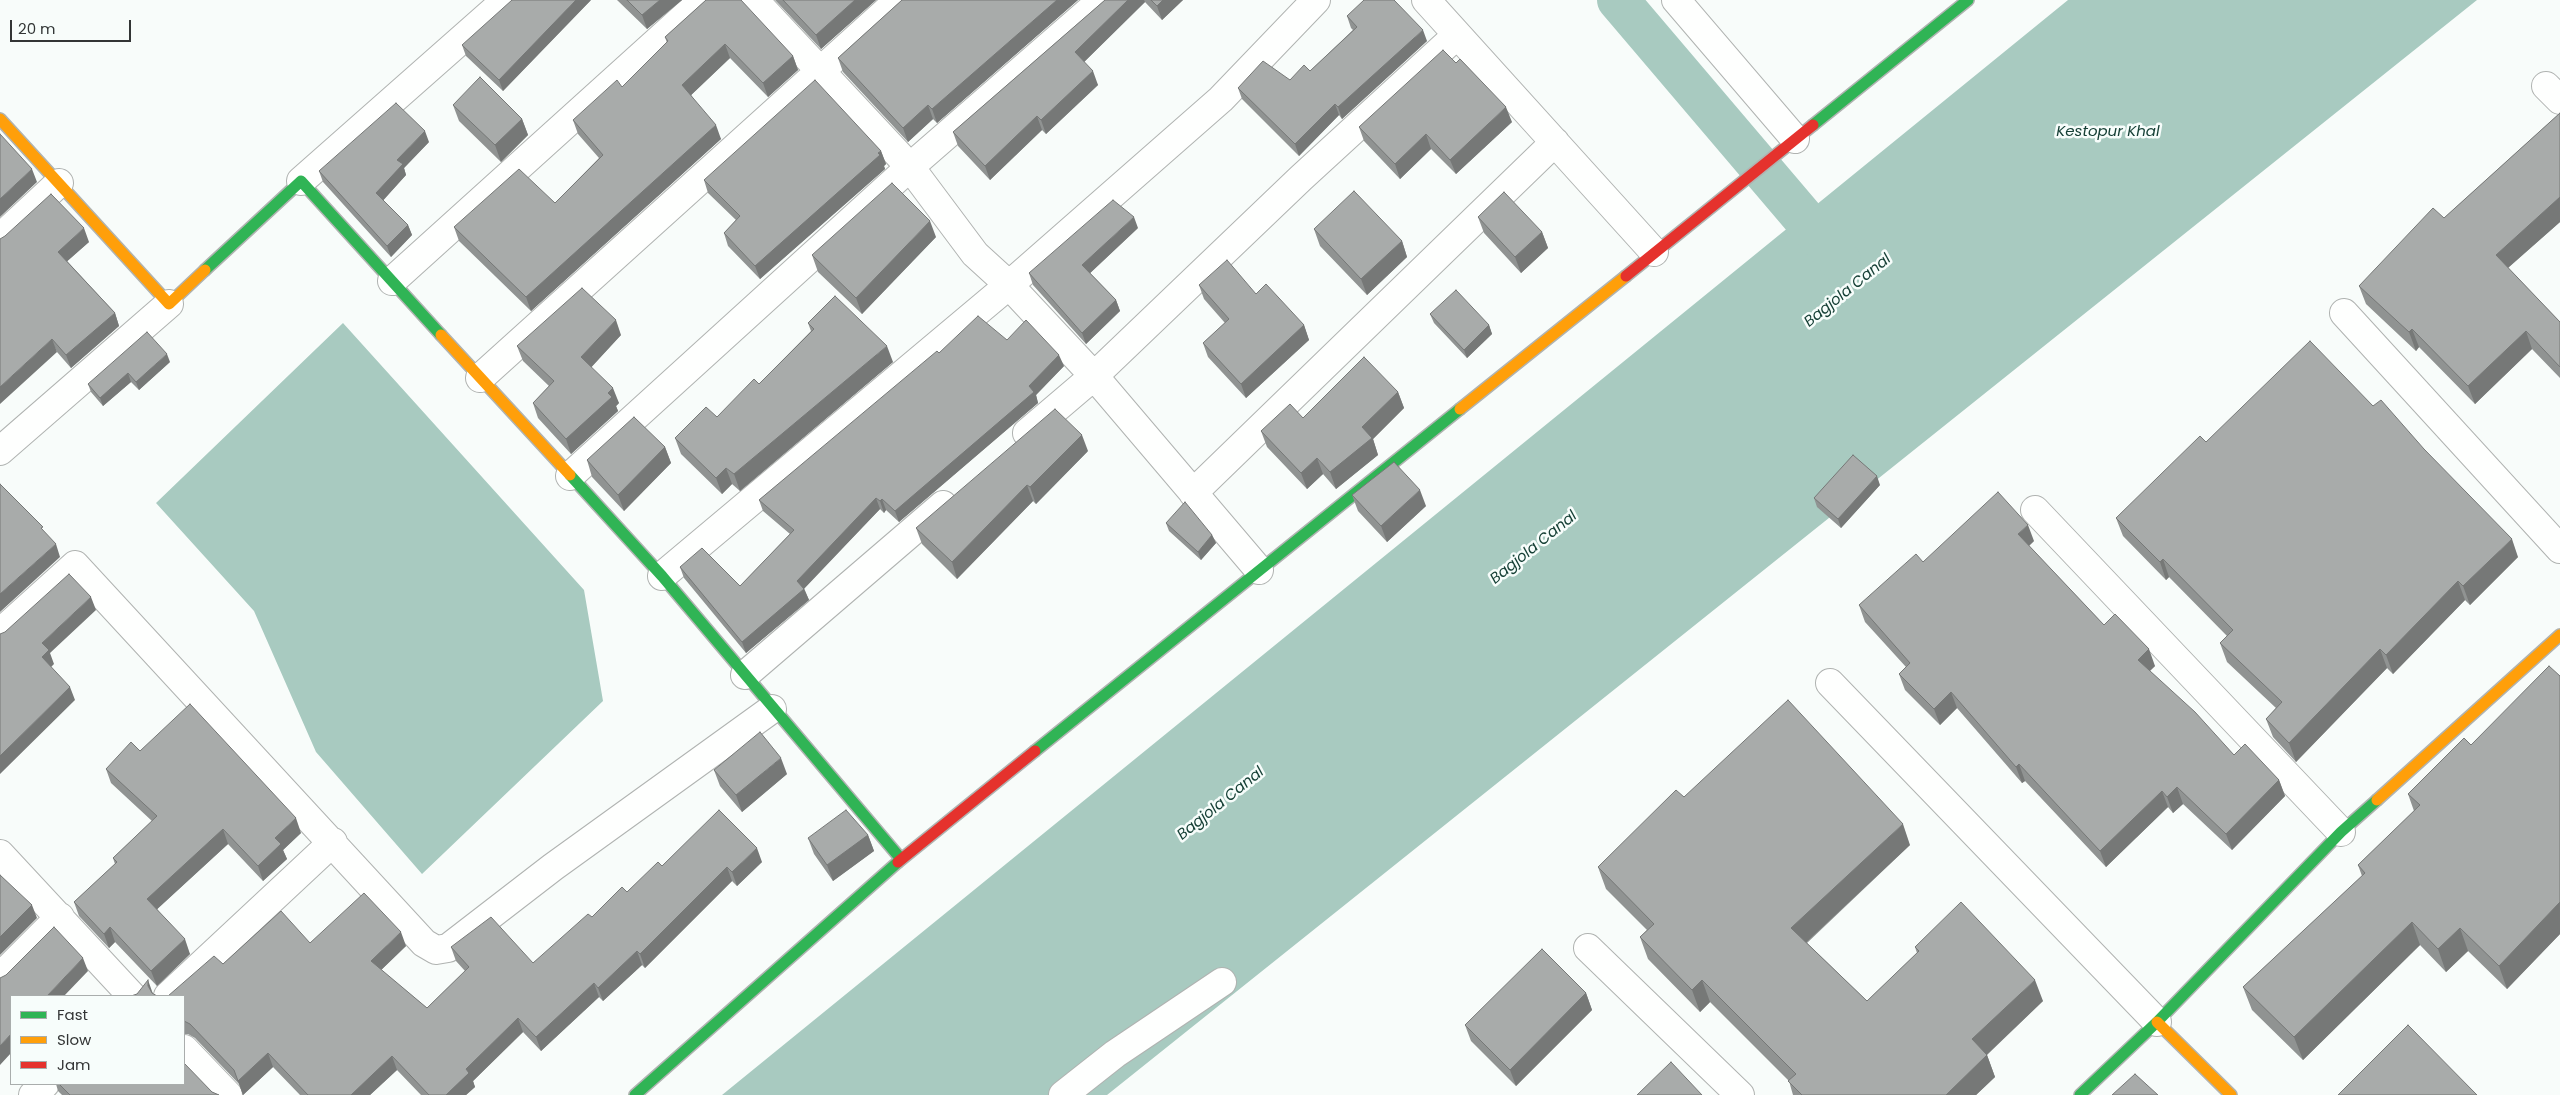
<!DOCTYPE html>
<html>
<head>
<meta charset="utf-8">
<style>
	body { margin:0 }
	#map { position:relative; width:2560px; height:1095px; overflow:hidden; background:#f8fcfa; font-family:Poppins,sans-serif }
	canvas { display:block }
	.legend { position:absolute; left:10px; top:995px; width:175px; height:90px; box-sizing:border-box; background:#f7fdfb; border:1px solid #a9adac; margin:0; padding:6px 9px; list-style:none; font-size:15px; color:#333535 }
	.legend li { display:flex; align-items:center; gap:10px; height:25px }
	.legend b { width:25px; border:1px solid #a9adac }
	.scale { position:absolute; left:10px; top:20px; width:121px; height:22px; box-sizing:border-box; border:2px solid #333535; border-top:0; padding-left:6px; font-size:15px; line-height:18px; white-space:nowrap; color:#333535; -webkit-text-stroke:4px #f7fdfb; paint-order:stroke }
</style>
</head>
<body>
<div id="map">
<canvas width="2560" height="1095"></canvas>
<ul class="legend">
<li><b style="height:6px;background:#30b455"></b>Fast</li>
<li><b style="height:6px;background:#ff9f0a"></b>Slow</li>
<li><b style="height:6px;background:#e5322d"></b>Jam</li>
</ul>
<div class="scale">20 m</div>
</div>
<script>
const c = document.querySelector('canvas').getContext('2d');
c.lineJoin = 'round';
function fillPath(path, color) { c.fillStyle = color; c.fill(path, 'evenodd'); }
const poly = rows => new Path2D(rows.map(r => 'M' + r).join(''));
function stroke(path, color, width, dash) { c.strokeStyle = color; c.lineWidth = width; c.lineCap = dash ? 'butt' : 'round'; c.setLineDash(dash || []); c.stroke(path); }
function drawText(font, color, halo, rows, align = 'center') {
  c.font = font + ' Poppins,sans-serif'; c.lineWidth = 5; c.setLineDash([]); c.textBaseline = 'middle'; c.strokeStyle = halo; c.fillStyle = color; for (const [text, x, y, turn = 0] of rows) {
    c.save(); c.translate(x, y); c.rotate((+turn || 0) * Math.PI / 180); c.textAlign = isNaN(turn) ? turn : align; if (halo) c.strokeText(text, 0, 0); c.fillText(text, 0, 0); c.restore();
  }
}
const water = poly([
	[2068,0,2477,0,1107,1095,722,1095],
	[343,323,584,590,603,701,422,874,316,752,254,611,156,503]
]);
const canal = poly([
	[1618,0,1840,261]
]);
const street = poly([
	[754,0,910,167,975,254,1009,285,1094,376,1259,570],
	[1426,0,1654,252],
	[1676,0,1795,139],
	[2546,86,2560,100],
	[301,181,506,0],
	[0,238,59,183],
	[392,281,703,0],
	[2344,313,2560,549],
	[480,378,899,0],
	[1027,433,1094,376,1301,178,1457,35],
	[0,451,169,304],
	[570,476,910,167,1102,0],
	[1193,493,1555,142],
	[2035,510,2341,832],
	[662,576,1009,285,1221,99,1316,0],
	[0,633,75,565,424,943,436,950,448,948,553,867,772,709],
	[745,675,943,505],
	[1830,683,2157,1022],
	[0,854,132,996],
	[1588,948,1740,1095],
	[0,977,60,917],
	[168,996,333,842],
	[184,1049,228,1095],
	[33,1095,45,1084],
	[1063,1095,1115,1054,1222,982]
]);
const fast = poly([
	[1813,125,1968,0],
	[205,270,301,181,441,335],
	[570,475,662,576,901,859],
	[1035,751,1460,409],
	[635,1095,898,862],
	[2080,1095,2157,1022,2341,832,2377,800]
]);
const slow = poly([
	[0,119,169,304,205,270],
	[441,335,570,475],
	[1460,409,1626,276],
	[2377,800,2560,635],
	[2157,1022,2231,1095]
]);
const jam = poly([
	[1626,276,1813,125],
	[898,862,1035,751]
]);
const wall = poly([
	[591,0,503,91,466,56,462,45],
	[617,0,682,0,647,29],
	[706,0,793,56,798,70,768,97,730,58,691,95,721,139,531,311,459,241,454,227,555,203,599,158,578,134,573,120,622,87,667,43,665,37],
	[775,0,876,0,821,49],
	[902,0,1078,0,937,123,933,119,908,142,843,72,838,58],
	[1105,0,1183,0,1162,20,1145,2,1084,62,1098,85,1046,134,1042,130,990,180,958,146,953,132],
	[1347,16,1427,41,1342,119,1339,115,1299,156,1242,99,1238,88,1290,80,1310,71,1353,30,1351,28],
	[453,105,522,119,528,135,501,162,459,121],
	[2560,113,2560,222,2508,268,2560,322,2560,378,2532,349,2475,404,2419,347,2416,351,2366,304,2359,286,2444,218],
	[1512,122,1456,174,1431,149,1400,179,1364,141,1359,127],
	[429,142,404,168,406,175,383,200,408,225,412,235,391,257,323,182,319,171],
	[881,151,886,164,884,166,885,169,760,279,728,246,724,233,736,220,708,193,704,180],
	[1478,217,1542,232,1548,248,1521,273,1484,233],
	[1138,228,1090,273,1116,300,1120,311,1086,344,1033,285,1029,273],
	[1314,229,1402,241,1407,257,1367,295,1320,246],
	[936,237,862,314,818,272,812,255],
	[0,239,89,242,67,261,115,313,119,326,71,368,57,352],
	[1199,285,1256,294,1304,325,1309,340,1246,398,1208,357,1203,343,1225,323,1204,299],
	[1430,314,1489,325,1492,334,1467,358,1434,323],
	[808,323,893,362,740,491,732,484,722,494,681,454,675,438,717,417,759,384,811,331],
	[621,335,591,367,619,403,616,406,618,411,571,454,538,418,533,403,549,386,523,361,517,346],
	[1007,340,1064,366,1036,395,1038,403,899,522,886,510,884,513,880,509,804,588,809,600,746,653,684,578,680,567,740,586,790,534,763,511,759,500,939,353],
	[170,362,139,390,131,382,103,406,91,392,88,384],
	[1398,392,1404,408,1373,439,1378,455,1336,489,1323,474,1307,489,1267,447,1261,431,1303,418],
	[2206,442,2518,557,2470,605,2465,600,2393,674,2387,668,2296,762,2273,737,2266,719,2276,708,2227,662,2220,643,2227,636,2169,577,2166,580,2123,536,2116,518],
	[665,447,671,463,624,511,592,477,587,460],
	[1088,451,1036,504,1033,501,957,579,922,544,916,528],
	[1880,485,1841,528,1817,507,1814,498],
	[1352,495,1426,506,1387,542,1358,511],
	[1166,523,1212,535,1216,543,1201,560,1169,531],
	[2034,541,2029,546,2104,625,2155,666,2150,671,2234,755,2279,780,2285,796,2232,850,2183,804,2173,813,2168,807,2106,867,2025,781,2022,783,1957,708,1940,725,1905,690,1899,674,1906,667,1865,622,1859,605,1923,562],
	[2560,676,2560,934,2507,989,2468,951,2446,972,2420,945,2303,1060,2252,1010,2243,987,2362,876,2358,865,2414,811,2408,794],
	[140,751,301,833,283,850,287,859,263,881,228,844,157,909,190,954,157,986,115,942,109,948,79,916,74,902,115,864,113,858,152,821,111,783,106,769],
	[714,770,787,774,742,812,720,786],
	[1684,797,1910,845,1807,943,1867,1001,1917,953,1915,947,2043,1001,1987,1055,1995,1077,1976,1095,1793,1095,1789,1081,1710,1002,1700,1012,1648,959,1640,937,1647,930,1606,889,1598,867],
	[868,835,874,851,833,881,814,854,808,838],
	[762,862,737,886,732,881,645,968,642,965,603,1001,599,997,541,1051,523,1032,473,1081,475,1087,466,1095,421,1095,397,1070,370,1095,300,1095,273,1067,243,1095,239,1084,195,1038,188,1034,184,1034,184,996,223,964,310,943,406,946,381,970,427,1008,465,971,456,961,451,947,533,963,592,917,662,866],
	[1586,993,1592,1010,1516,1086,1471,1041,1465,1025],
	[56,1084,184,1084,212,1092,219,1095,62,1095,58,1091]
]);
const shadedWall = poly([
	[576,0,591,0,503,91,499,80],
	[660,0,682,0,647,29,642,15],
	[855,0,876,0,821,49,816,35],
	[1057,0,1078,0,937,123,932,109],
	[1128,0,1144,0,1145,2,1080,66,1075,52],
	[1163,0,1183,0,1162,20,1157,6],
	[1423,30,1427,41,1342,119,1338,107],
	[725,44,730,58,687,99,682,85],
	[793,56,798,70,768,97,763,83],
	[1093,71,1098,85,1046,134,1041,120],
	[1335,104,1339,115,1299,156,1295,144],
	[928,105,933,119,908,142,903,128],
	[1506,107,1512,122,1456,174,1450,160],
	[1037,116,1042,130,990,180,985,166],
	[522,119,528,135,501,162,495,145],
	[716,125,721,139,531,311,526,297],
	[425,131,429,142,404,168,406,175,380,204,376,193,397,160],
	[1426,134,1431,149,1400,179,1395,164],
	[881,151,886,164,884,166,885,169,760,279,755,266],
	[32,169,37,182,0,217,0,199],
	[2560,197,2560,222,2502,273,2496,255],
	[1134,217,1138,228,1086,277,1082,265],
	[930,221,936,237,862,314,856,298],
	[408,225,412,235,391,257,387,246],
	[84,228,89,242,63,265,58,252],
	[1542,232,1548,248,1521,273,1515,257],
	[1402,241,1407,257,1367,295,1361,279],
	[1116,300,1120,311,1086,344,1082,333],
	[115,313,119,326,71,368,66,355],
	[616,320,621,335,587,372,581,357],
	[1304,325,1309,340,1246,398,1241,384],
	[1489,325,1492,334,1467,358,1464,350],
	[2412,329,2419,347,2416,351,2409,332],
	[2526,331,2532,349,2475,404,2468,386],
	[52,339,57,352,0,404,0,387],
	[887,346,893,362,740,491,734,474],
	[167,354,170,362,139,390,136,382],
	[1059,355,1064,366,1036,395,1038,403,899,522,895,511,1029,386],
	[128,373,131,382,103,406,100,398],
	[613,388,619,403,616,406,618,411,571,454,566,439],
	[1398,392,1404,408,1373,439,1378,455,1336,489,1330,472,1362,427],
	[1082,435,1088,451,1036,504,1030,487],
	[665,447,671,463,624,511,618,495],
	[1317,458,1323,474,1307,489,1301,473],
	[726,468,732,484,722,494,716,478],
	[1877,476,1880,485,1841,528,1838,519],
	[1027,485,1033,501,957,579,952,562],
	[1420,490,1426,506,1387,542,1381,526],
	[876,498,880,509,803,590,804,589,809,600,746,653,742,642,797,581],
	[882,499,886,510,884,513,880,501],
	[2028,525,2034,541,2024,550,2018,534],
	[1212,535,1216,543,1201,560,1198,552],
	[2512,539,2518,557,2470,605,2463,586],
	[56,544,60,557,0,612,0,594],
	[2163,559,2169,577,2166,580,2160,562],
	[2458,581,2465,600,2393,674,2386,655],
	[91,597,96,610,50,653,54,664,47,671,42,657,42,643],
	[2149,649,2155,666,2144,676,2138,660],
	[2380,649,2387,668,2296,762,2289,743],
	[70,687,75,700,0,774,0,756],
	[1951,692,1957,708,1940,725,1934,709],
	[781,758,787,774,742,812,736,795],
	[2019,764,2025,781,2022,783,2016,767],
	[2279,780,2285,796,2232,850,2226,834],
	[2177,787,2183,804,2173,813,2167,797],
	[2162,791,2168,807,2106,867,2100,851],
	[296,818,301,833,283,850,287,859,263,881,258,866,275,838],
	[1903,824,1910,845,1799,949,1791,928],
	[223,829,228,844,153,913,147,899],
	[868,835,874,851,833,881,827,865],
	[757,848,762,862,737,886,732,872],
	[727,867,732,881,645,968,640,954],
	[2560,902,2560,934,2507,989,2499,966],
	[32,905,37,918,0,955,0,937],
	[2412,922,2420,945,2303,1060,2294,1037],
	[110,927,115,942,109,948,104,934],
	[2460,928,2468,951,2446,972,2438,949],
	[401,932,406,946,376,975,371,961],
	[185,939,190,954,157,986,151,971],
	[637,951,642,965,603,1001,598,988],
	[83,958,88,971,64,996,47,996],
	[148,980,153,994,153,996,148,986],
	[1702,980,1710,1002,1700,1012,1692,990],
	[2035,980,2043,1001,1980,1061,1972,1039],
	[594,983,599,997,541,1051,536,1037],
	[1586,993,1592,1010,1516,1086,1510,1070],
	[518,1018,523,1032,473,1081,475,1087,466,1095,446,1095,466,1069],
	[11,1034,11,1053,0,1065,0,1046],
	[268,1053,273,1067,243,1095,238,1081],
	[1987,1055,1995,1077,1976,1095,1946,1095],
	[392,1056,397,1070,370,1095,351,1095]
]);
const building = poly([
	[512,0,576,0,499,80,462,45,512,0],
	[627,0,660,0,642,15,627,0],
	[706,0,741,0,793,56,763,83,725,44,682,85,716,125,526,297,454,227,519,169,555,203,603,155,573,120,617,80,622,87,668,41,665,37,706,0],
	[783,0,855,0,816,35,783,0],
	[902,0,1057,0,932,109,928,105,903,128,838,58,902,0],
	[1105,0,1128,0,1075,52,1093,71,1041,120,1037,116,985,166,953,132,1105,0],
	[1151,0,1163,0,1157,6,1151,0],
	[1364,0,1394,0,1423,30,1338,107,1335,104,1295,144,1238,88,1263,61,1290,80,1304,65,1310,71,1357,27,1347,16,1364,0],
	[1443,50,1456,63,1460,59,1506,107,1450,160,1426,134,1395,164,1359,127,1443,50],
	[480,77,522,119,495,145,453,105,480,77],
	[815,80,881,151,878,153,880,155,755,266,724,233,740,216,704,180,815,80],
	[396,103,425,131,397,160,403,164,376,193,408,225,387,246,319,171,396,103],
	[2560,113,2560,197,2496,255,2560,322,2560,367,2526,331,2468,386,2412,329,2409,332,2359,286,2433,208,2444,218,2560,113],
	[0,134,32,169,0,199,0,134],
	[892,183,930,221,856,298,812,255,892,183],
	[1354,191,1402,241,1361,279,1314,229,1354,191],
	[1504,192,1542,232,1515,257,1478,217,1504,192],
	[51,194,84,228,58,252,115,313,66,355,52,339,0,387,0,239,5,236,51,194],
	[1113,200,1134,217,1082,265,1116,300,1082,333,1029,273,1113,200],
	[1227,260,1256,294,1266,284,1304,325,1241,384,1203,343,1229,319,1199,285,1227,260],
	[582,288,616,320,581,357,613,388,608,393,612,397,566,439,533,403,554,381,517,346,582,288],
	[1456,290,1489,325,1464,350,1430,314,1456,290],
	[835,296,887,346,734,474,726,468,716,478,675,438,706,407,717,417,754,379,759,384,814,329,808,323,835,296],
	[978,316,1007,340,1026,320,1059,355,1029,386,1034,392,895,511,882,499,880,501,876,498,797,581,804,589,742,642,680,567,702,548,740,586,794,530,759,500,937,351,939,353,978,316],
	[147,332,167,354,136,382,128,373,100,398,88,384,147,332],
	[2310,341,2373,406,2381,400,2424,449,2512,539,2463,586,2458,581,2386,655,2380,649,2289,743,2266,719,2282,702,2220,643,2233,630,2163,559,2160,562,2116,518,2200,436,2206,442,2310,341],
	[1364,357,1398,392,1362,427,1372,438,1330,472,1317,458,1301,473,1261,431,1290,404,1303,418,1364,357],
	[1055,409,1082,435,1030,487,1027,485,952,562,916,528,1055,409],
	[634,417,665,447,618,495,587,460,634,417],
	[1853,455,1877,476,1838,519,1814,498,1853,455],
	[1394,462,1420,490,1381,526,1352,495,1394,462],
	[0,484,43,527,41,528,56,544,0,594,0,484],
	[1998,492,2028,525,2018,534,2104,625,2115,614,2149,649,2138,660,2195,712,2234,755,2245,744,2279,780,2226,834,2177,787,2167,797,2162,791,2100,851,2019,764,2016,767,1951,692,1934,709,1899,674,1910,663,1859,605,1916,554,1923,562,1998,492],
	[1185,502,1212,535,1198,552,1166,523,1185,502],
	[69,574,91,597,42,643,49,650,42,657,70,687,0,756,0,634,5,632,69,574],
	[2549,666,2560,676,2560,902,2499,966,2460,928,2438,949,2412,922,2294,1037,2243,987,2365,873,2358,865,2420,805,2408,794,2464,738,2471,745,2549,666],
	[1788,700,1903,824,1791,928,1867,1001,1919,951,1915,947,1961,902,2035,980,1972,1039,1987,1055,1946,1095,1802,1095,1788,1081,1796,1074,1702,980,1692,990,1640,937,1654,924,1598,867,1676,790,1684,797,1788,700],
	[190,704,296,818,275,838,281,844,258,866,223,829,147,899,185,939,151,971,110,927,104,934,74,902,117,862,113,858,157,816,106,769,131,742,140,751,190,704],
	[760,732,781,758,736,795,714,770,760,732],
	[719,810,757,848,732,872,727,867,640,954,637,951,598,988,594,983,536,1037,518,1018,466,1069,469,1073,446,1095,429,1095,392,1056,351,1095,308,1095,268,1053,238,1081,234,1070,190,1024,184,1021,184,996,168,996,214,956,223,964,281,911,310,943,364,893,401,932,371,961,427,1008,469,967,451,947,491,917,533,963,588,914,592,917,622,887,627,892,658,862,662,866,719,810],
	[846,810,868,835,827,865,808,838,846,810],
	[0,875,32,905,0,937,0,875],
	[54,927,83,958,47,996,11,996,11,1034,0,1046,0,978,6,975,54,927],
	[1542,949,1586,993,1510,1070,1465,1025,1542,949],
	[148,980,148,986,152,993,157,996,131,996,137,994,148,980],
	[2408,1025,2477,1095,2338,1095,2408,1025],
	[1671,1062,1702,1095,1637,1095,1671,1062],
	[184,1063,212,1092,219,1095,70,1095,59,1084,184,1084,184,1063],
	[2135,1074,2158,1095,2112,1095,2135,1074]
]);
const waterNames = [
	["Kestopur Khal",2108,132],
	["Bagjola Canal",1848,291,-39],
	["Bagjola Canal",1534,548,-39],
	["Bagjola Canal",1221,804,-39]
];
fillPath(water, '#a8cac0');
stroke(canal, '#a8cac0', 42);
stroke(street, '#b0b3b1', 30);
stroke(fast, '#b0b3b1', 14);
stroke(slow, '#b0b3b1', 14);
stroke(jam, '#b0b3b1', 14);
stroke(street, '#fefffe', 28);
stroke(fast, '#30b455', 11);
stroke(slow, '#ff9f0a', 11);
stroke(jam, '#e5322d', 11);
fillPath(wall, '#909392');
fillPath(shadedWall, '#767877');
fillPath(building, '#a8abaa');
stroke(building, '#767877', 1);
drawText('italic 15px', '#164036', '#f7fdfb', waterNames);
</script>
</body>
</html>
